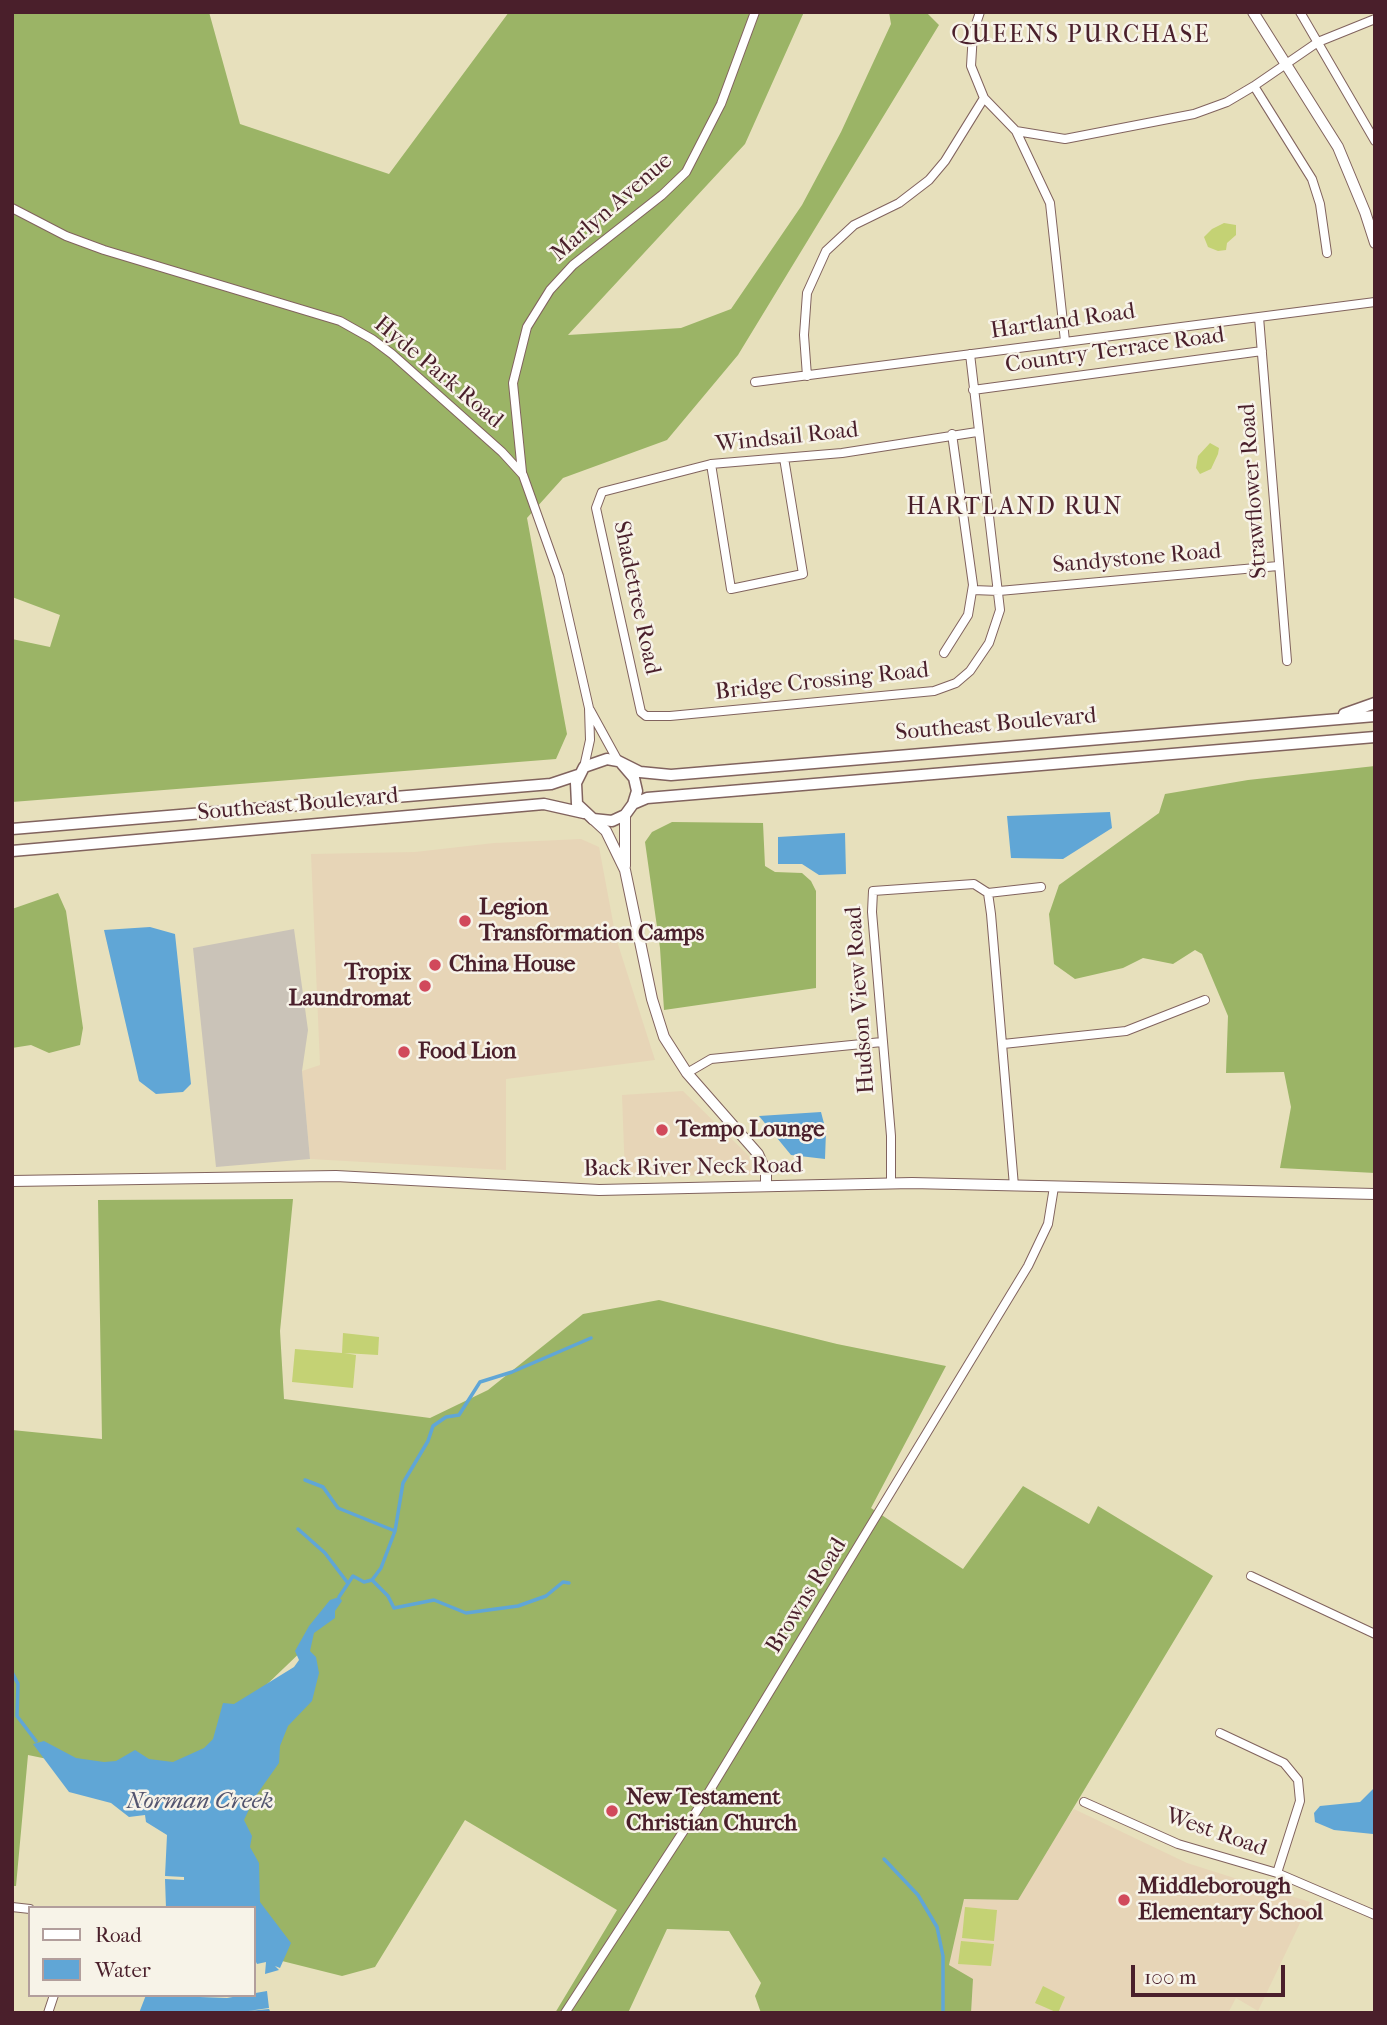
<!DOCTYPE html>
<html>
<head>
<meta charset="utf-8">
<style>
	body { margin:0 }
	#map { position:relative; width:1387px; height:2025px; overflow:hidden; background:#e7e0bc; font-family:"IM FELL French Canon",serif }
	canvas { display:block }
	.frame { position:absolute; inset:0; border:14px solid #4a1f2b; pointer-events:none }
	.legend { position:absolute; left:28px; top:1906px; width:228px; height:91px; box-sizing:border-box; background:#f7f3e8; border:2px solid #b29e9c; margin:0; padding:9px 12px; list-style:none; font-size:21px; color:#4a1f2b }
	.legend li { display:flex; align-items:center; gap:14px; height:35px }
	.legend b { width:35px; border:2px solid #b29e9c }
	.scale { position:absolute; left:1131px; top:1965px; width:154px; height:32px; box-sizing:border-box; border:4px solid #4a1f2b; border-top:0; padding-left:9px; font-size:21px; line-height:24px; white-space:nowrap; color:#4a1f2b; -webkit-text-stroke:5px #f7f3e8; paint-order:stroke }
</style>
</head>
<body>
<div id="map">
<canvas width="1387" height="2025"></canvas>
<div class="frame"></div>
<ul class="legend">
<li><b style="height:9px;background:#fff"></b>Road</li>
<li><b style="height:19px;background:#60a6d6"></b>Water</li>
</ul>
<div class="scale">100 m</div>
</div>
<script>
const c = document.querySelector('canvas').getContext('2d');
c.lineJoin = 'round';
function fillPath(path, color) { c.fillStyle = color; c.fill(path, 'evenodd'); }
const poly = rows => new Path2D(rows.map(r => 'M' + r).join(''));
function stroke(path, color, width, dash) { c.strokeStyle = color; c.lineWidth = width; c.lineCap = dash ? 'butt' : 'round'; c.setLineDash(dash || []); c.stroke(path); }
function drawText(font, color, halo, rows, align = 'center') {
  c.font = font + ' "IM FELL French Canon",serif'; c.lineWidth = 5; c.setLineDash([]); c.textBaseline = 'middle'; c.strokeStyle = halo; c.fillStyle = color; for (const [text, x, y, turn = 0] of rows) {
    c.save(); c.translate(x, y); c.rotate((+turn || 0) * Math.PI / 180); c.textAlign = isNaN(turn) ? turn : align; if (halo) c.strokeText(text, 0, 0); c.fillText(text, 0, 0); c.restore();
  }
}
const built = poly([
	[581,839,599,847,616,938,655,1060,506,1079,506,1170,310,1159,302,1071,320,1065,311,854,415,852,494,843],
	[683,1091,749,1156,752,1175,625,1176,622,1095],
	[999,1789,1066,1820,1074,1809,1187,1863,1310,1902,1258,2011,1236,1998,1228,2013,888,2013]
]);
const industrial = poly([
	[294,929,308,1030,302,1071,310,1159,216,1167,193,948]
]);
const green = poly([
	[1224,223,1236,225,1236,235,1227,243,1226,250,1218,251,1208,247,1204,237,1212,229],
	[1210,443,1219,448,1218,454,1211,469,1200,474,1196,468,1198,456],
	[343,1333,379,1337,378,1355,344,1353,356,1355,353,1388,292,1382,295,1349,342,1353],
	[965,1907,997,1910,994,1941,962,1938],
	[961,1941,994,1944,991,1966,958,1964],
	[1043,1986,1065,1997,1058,2013,1035,2003]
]);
const forest = poly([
	[12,12,209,12,240,124,389,174,509,12,804,12,745,144,568,335,681,328,731,309,802,205,841,132,891,24,889,12,926,12,939,25,738,355,667,440,563,478,527,518,567,734,556,759,12,802,12,639,50,647,60,615,12,597],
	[1375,766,1375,1173,1280,1168,1291,1107,1284,1072,1226,1073,1228,1016,1202,954,1195,950,1173,964,1143,958,1123,968,1075,979,1054,964,1049,914,1059,885,1159,813,1165,794,1248,780],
	[672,822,763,823,765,866,775,872,802,873,811,881,816,891,816,988,664,1010,660,948,645,842,652,832],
	[58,893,66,911,83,1028,80,1045,49,1053,31,1045,12,1048,12,909],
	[293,1199,280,1331,284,1399,430,1418,488,1390,583,1314,659,1300,837,1344,946,1366,871,1508,963,1569,1023,1486,1089,1524,1098,1506,1213,1576,1018,1900,964,1899,949,1965,973,1979,971,2013,761,2013,755,1996,761,1983,729,1931,667,1929,628,2013,555,2013,617,1910,465,1820,375,1967,342,1976,282,1961,257,1904,241,1813,309,1644,260,1691,212,1758,157,1770,62,1762,28,1755,16,1886,12,1886,12,1430,102,1439,98,1200]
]);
const water = poly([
	[1110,812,1112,828,1063,859,1011,858,1007,816],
	[845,833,846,874,819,875,802,864,778,864,778,837],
	[150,927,175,934,191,1084,183,1092,156,1094,139,1081,104,930],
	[821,1112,826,1131,825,1159,791,1155,759,1116],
	[339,1597,342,1601,335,1611,335,1618,314,1633,310,1651,316,1657,319,1673,312,1701,288,1726,280,1746,279,1763,255,1797,244,1820,252,1836,250,1847,259,1863,260,1902,291,1943,280,1968,275,1966,279,1970,265,1974,266,1962,257,1964,254,1958,254,1908,166,1908,165,1879,184,1880,184,1877,165,1876,167,1835,146,1822,145,1815,129,1817,111,1803,69,1792,33,1744,44,1741,76,1758,104,1762,116,1761,135,1750,149,1759,173,1762,204,1748,213,1739,223,1703,234,1704,294,1667,299,1660,295,1651,309,1626,330,1600],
	[1375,1787,1373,1834,1334,1830,1315,1822,1314,1813,1320,1806,1360,1802],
	[267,1991,269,2008,248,2011,269,2009,271,2013,139,2013,146,1995,227,1998]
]);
const stream = poly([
	[305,1480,323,1487,338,1508,395,1531],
	[298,1529,325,1553,347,1582],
	[372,1580,381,1568,395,1531,403,1483,428,1441,433,1426,446,1417,459,1415,480,1382,512,1372,591,1338],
	[339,1597,353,1576,364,1582,372,1580,388,1596,394,1608,434,1600,466,1613,518,1606,546,1596,563,1582,569,1583],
	[12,1672,18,1684,17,1716,36,1741],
	[884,1859,918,1895,937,1927,943,1956,943,2013]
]);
const minor = poly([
	[980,12,973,33,971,66,984,98,1016,131,1050,203,1065,341],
	[1300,12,1375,141],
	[1254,86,1312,179,1320,204,1327,253],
	[1016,131,1065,139,1194,114,1227,102,1254,86,1318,42,1375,19],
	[12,208,66,236,104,250,340,321,372,339,392,354,502,452,523,475,559,576,589,708,590,740,584,767],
	[1259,317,1287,661],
	[970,354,1000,610,989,643,970,671,956,683,934,691,670,716,646,716,641,712,596,508,602,492,711,464,842,453,977,432],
	[807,376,804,335,807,293,826,251,854,225,899,203,929,180,945,161,984,98],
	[755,382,1375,302],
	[973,390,1262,351],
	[711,464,731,589,803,574,784,458],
	[522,472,513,383,527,327,550,290,573,265,662,195,686,172,721,104,755,12],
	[973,590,999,591,1278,566],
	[944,653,968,615,973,585,952,434],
	[590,710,618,761],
	[988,893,1041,887],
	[1003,1044,1126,1031,1205,1000],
	[687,1073,711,1059,882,1042],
	[891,1183,891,1136,872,912,873,891,974,884,988,893,991,914,1014,1186],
	[1251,1576,1375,1634],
	[1220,1733,1284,1763,1298,1780,1300,1801,1277,1873],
	[1084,1802,1178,1844,1277,1873,1375,1915],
	[12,1907,30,1909],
	[48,2013,54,1995],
	[565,2013,707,1795,1028,1266,1048,1224,1054,1187]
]);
const tertiary = poly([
	[1253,12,1338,147,1365,212,1375,243],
	[625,815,625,866],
	[593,819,606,831,625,870,652,999,664,1037,687,1073,758,1154,766,1172,766,1186],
	[12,1181,336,1176,599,1190,912,1183,1375,1194]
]);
const secondary = poly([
	[1344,714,1375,703],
	[622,764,634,778,637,791,633,804,625,815,612,821,593,819,577,804,576,783,584,767,607,759,618,761,640,772,671,775,1375,716],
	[633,804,647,798,1375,737],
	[12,829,551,784,578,775],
	[12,851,544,804,584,813]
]);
const markers = [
	[465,921,7,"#d1495b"],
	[435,965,7,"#d1495b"],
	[425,986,7,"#d1495b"],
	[404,1052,7,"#d1495b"],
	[662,1130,7,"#d1495b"],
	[612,1811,7,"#d1495b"],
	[1124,1900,7,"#d1495b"]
];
const streetNames = [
	["Marlyn Avenue",612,208,-41],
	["Hartland Road",1063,322,-8],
	["Country Terrace Road",1115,351,-8],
	["Hyde Park Road",438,373,40],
	["Windsail Road",787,438,-6],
	["Strawflower Road",1254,491,-94],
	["Sandystone Road",1137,559,-5],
	["Shadetree Road",636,598,78],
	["Bridge Crossing Road",822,682,-6],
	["Southeast Boulevard",996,725,-5],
	["Southeast Boulevard",298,805,-5],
	["Hudson View Road",861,1000,-94],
	["Back River Neck Road",693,1168,-1],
	["Browns Road",807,1596,-58],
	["West Road",1216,1833,19]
];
const poiNames = [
	["Legion",479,908],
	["Transformation Camps",479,934],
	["China House",449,965],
	["Tropix",411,973,"right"],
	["Laundromat",411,999,"right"],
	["Food Lion",418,1052],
	["Tempo Lounge",676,1130],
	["New Testament",626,1798],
	["Christian Church",626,1824],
	["Middleborough",1138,1887],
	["Elementary School",1138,1913]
];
const neighbourhoodNames = [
	["QUEENS PURCHASE",1081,36],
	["HARTLAND RUN",1015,508]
];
const waterNames = [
	["Norman Creek",200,1802]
];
fillPath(built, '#e7d5b7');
fillPath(industrial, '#cac3b8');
fillPath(green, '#c4d274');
fillPath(forest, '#9bb466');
fillPath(water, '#60a6d6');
stroke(stream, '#60a6d6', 3.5);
stroke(minor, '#81635e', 10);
stroke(tertiary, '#81635e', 12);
stroke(secondary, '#81635e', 13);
stroke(minor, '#fff', 8);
stroke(tertiary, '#fff', 10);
stroke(secondary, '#fff', 10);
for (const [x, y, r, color] of markers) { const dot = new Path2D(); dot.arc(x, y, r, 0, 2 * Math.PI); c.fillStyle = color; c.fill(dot); stroke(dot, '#f7f3e8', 2.5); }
drawText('23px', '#4a1f2b', '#f7f3e8', streetNames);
drawText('bold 23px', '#4a1f2b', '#f7f3e8', poiNames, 'left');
c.letterSpacing = '2px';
drawText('24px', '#4a1f2b', '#f7f3e8', neighbourhoodNames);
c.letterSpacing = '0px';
drawText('italic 24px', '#53556f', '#f7f3e8', waterNames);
</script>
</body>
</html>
